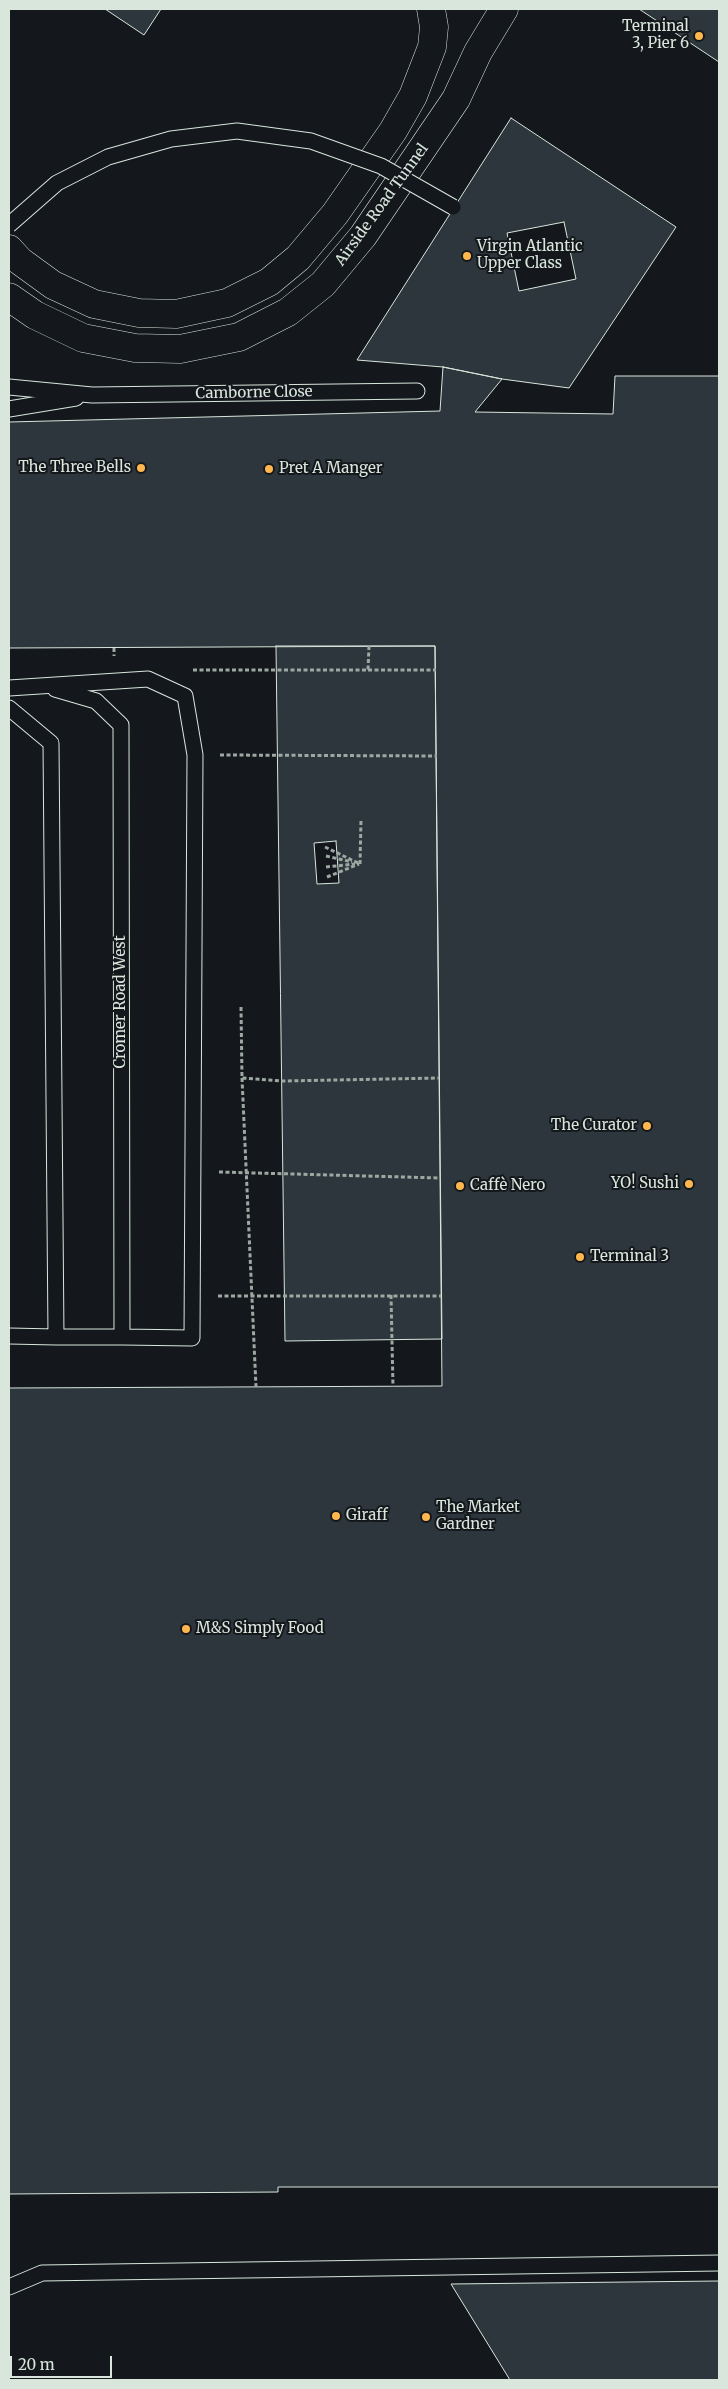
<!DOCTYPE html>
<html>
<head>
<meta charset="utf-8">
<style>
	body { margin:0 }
	#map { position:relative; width:728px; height:2389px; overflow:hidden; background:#14181c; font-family:Merriweather,serif }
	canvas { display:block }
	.frame { position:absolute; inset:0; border:10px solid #d8e6dc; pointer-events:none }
	.scale { position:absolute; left:10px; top:2356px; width:102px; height:22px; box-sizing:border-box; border:2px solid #d8e6dc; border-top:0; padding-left:6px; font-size:15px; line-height:18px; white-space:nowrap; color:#d8e6dc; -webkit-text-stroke:4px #14181c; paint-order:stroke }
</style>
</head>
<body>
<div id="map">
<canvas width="728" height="2389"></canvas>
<div class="frame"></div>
<div class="scale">20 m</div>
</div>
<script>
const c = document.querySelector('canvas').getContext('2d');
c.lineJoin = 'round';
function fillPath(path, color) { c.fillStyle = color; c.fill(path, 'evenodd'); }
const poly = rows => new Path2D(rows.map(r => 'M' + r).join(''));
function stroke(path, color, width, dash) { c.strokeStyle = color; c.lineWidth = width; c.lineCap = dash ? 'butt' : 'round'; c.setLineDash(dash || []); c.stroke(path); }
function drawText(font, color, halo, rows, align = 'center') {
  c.font = font + ' Merriweather,serif'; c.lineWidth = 4; c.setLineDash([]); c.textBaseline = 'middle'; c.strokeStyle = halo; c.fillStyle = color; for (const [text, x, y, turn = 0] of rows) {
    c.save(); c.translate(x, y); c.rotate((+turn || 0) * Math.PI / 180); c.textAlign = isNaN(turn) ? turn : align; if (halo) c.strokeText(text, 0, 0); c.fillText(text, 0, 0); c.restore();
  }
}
const building = poly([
	[105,9,161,9,144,35,105,9],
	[639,9,719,9,719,62,639,9],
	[511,118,676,227,569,388,502,379,443,367,357,360,511,118],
	[564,222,576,279,519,291,507,233,564,222],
	[443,367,502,379,475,412,613,414,615,376,719,376,719,2187,278,2187,278,2192,9,2194,9,1388,442,1386,435,646,9,648,9,422,440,411,443,367],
	[276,646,435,646,442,1339,285,1341,276,646],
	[336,841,339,883,317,884,314,843,336,841],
	[719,2281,719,2380,510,2380,451,2284,719,2281]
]);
const path = poly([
	[114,648,114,656],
	[193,670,368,670,369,646],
	[368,670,436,670],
	[220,755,437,756],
	[325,847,360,864],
	[326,856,352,862],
	[360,864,361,820],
	[326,867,355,864],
	[327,877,359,864],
	[241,1007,242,1078,282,1081,439,1078],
	[242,1078,256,1387],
	[219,1172,440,1178],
	[391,1295,393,1387],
	[218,1296,441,1296]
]);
const lane = poly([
	[9,387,92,395,417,391],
	[9,409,76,398],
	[9,688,148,679,185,696,195,755,192,1338,122,1337],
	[55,689,96,701,121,725,122,1337,56,1337],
	[9,708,51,743,56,1337,9,1336],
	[9,2287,42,2273,719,2263]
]);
const street = poly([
	[9,249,20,261,53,285,94,304,139,313,176,314,227,303,269,282,298,258,335,214,393,131,413,96,432,47,434,27,431,9],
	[9,297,35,315,83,338,135,348,180,349,239,337,288,312,323,284,363,236,456,99,478,52,504,9]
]);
const laneBridge = poly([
	[9,225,57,183,108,157,171,139,237,131,311,141,381,166,453,207]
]);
const markers = [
	[699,36,5,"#ffb74d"],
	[467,256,5,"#ffb74d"],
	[141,468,5,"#ffb74d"],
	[269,469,5,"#ffb74d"],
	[647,1126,5,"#ffb74d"],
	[689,1184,5,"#ffb74d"],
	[460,1186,5,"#ffb74d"],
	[580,1257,5,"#ffb74d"],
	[336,1516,5,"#ffb74d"],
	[426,1517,5,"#ffb74d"],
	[186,1629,5,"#ffb74d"]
];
const poiNames = [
	["Terminal",689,27,"right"],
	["3, Pier 6",689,44,"right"],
	["Virgin Atlantic",477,247],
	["Upper Class",477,264],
	["The Three Bells",131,468,"right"],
	["Pret A Manger",279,469],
	["The Curator",637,1126,"right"],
	["YO! Sushi",679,1184,"right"],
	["Caffè Nero",470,1186],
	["Terminal 3",590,1257],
	["The Market",436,1508],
	["Gardner",436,1525],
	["Giraff",346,1516],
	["M&S Simply Food",196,1629]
];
const streetNames = [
	["Airside Road Tunnel",382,205,-54],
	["Camborne Close",254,393,-1],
	["Cromer Road West",121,1002,-90]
];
fillPath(building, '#2c363c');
stroke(building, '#d8e6dc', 1);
stroke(lane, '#d8e6dc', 17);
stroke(street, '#d8e6dc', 29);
stroke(path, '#9da8a2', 3, [4, 2.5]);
stroke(lane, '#14181c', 15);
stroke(street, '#14181c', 28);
stroke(laneBridge, '#d8e6dc', 17, []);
stroke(laneBridge, '#14181c', 15);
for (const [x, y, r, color] of markers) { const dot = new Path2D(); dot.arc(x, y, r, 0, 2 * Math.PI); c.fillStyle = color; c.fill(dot); stroke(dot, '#14181c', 2); }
drawText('15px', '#d8e6dc', '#14181c', poiNames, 'left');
drawText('15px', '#d8e6dc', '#14181c', streetNames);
</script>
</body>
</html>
